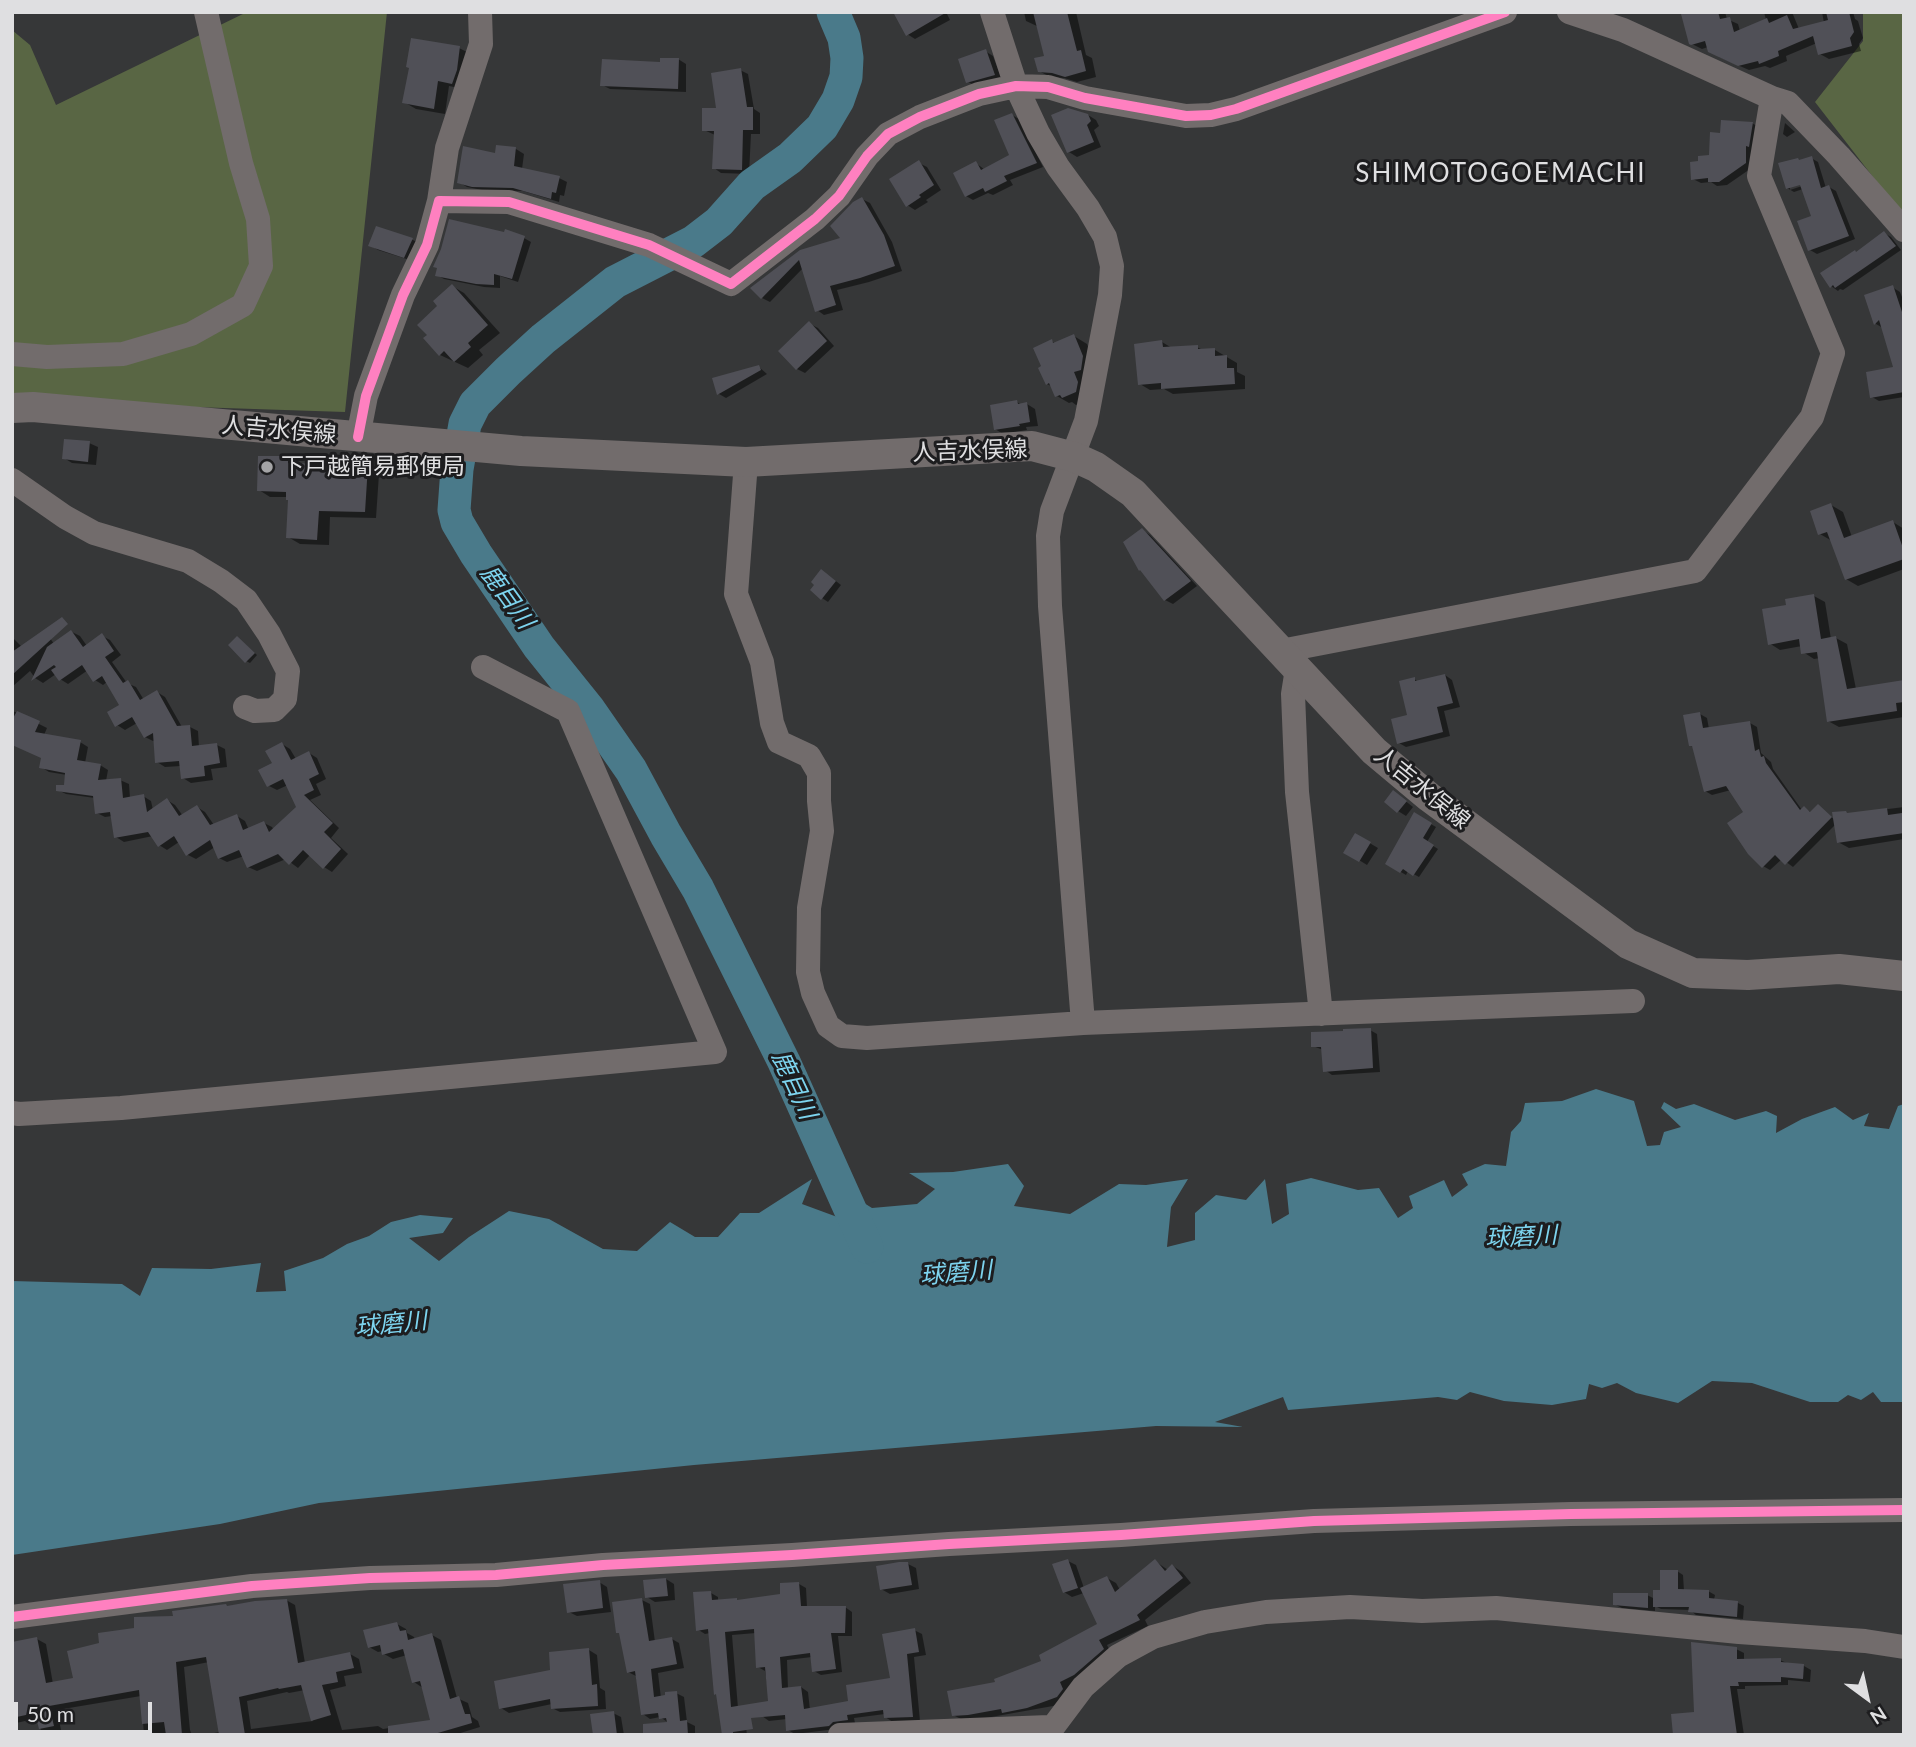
<!DOCTYPE html>
<html>
<head>
<meta charset="utf-8">
<style>
	body { margin:0 }
	#map { position:relative; width:1916px; height:1747px; overflow:hidden; background:#363738; font-family:Lato,sans-serif }
	canvas { display:block }
	.frame { position:absolute; inset:0; border:14px solid #dfdfe1; pointer-events:none }
	.north { position:absolute; left:1832px; top:1663px; width:70px; height:70px; -webkit-text-stroke:5px #1d1d1f; paint-order:stroke; rotate:147deg; font-size:19px; font-weight:700; line-height:28px; text-align:center; color:#dfdfe1 }
	.north::after { content:''; display:block; margin:auto; width:24px; height:32px; background:#dfdfe1; clip-path:polygon(50% 0,100% 100%,50% 72%,0 100%) }
	.scale { position:absolute; left:14px; top:1702px; width:138px; height:32px; box-sizing:border-box; border:4px solid #dfdfe1; border-top:0; padding-left:9px; font-size:21px; line-height:24px; white-space:nowrap; color:#dfdfe1; -webkit-text-stroke:5px #1d1d1f; paint-order:stroke }
</style>
</head>
<body>
<div id="map">
<canvas width="1916" height="1747"></canvas>
<div class="frame"></div>
<div class="north">N</div>
<div class="scale">50 m</div>
</div>
<script>
const c = document.querySelector('canvas').getContext('2d');
c.lineJoin = 'round';
function fillPath(path, color) { c.fillStyle = color; c.fill(path, 'evenodd'); }
const poly = rows => new Path2D(rows.map(r => 'M' + r).join(''));
function stroke(path, color, width, dash) { c.strokeStyle = color; c.lineWidth = width; c.lineCap = dash ? 'butt' : 'round'; c.setLineDash(dash || []); c.stroke(path); }
function drawText(font, color, halo, rows, align = 'center') {
  c.font = font + ' Lato,"Noto Sans JP",sans-serif'; c.lineWidth = 6; c.setLineDash([]); c.textBaseline = 'middle'; c.strokeStyle = halo; c.fillStyle = color; for (const [text, x, y, turn = 0] of rows) {
    c.save(); c.translate(x, y); c.rotate((+turn || 0) * Math.PI / 180); c.textAlign = isNaN(turn) ? turn : align; if (halo) c.strokeText(text, 0, 0); c.fillText(text, 0, 0); c.restore();
  }
}
const forest = poly([
	[247,12,387,12,345,412,12,401,12,30,30,45,56,105],
	[1863,12,1904,12,1904,217,1815,102,1863,41]
]);
const water = poly([
	[1596,1089,1634,1101,1647,1146,1660,1145,1664,1132,1681,1127,1661,1108,1664,1102,1676,1109,1694,1104,1735,1120,1766,1111,1777,1116,1776,1133,1802,1119,1835,1107,1853,1120,1869,1113,1864,1126,1889,1129,1898,1106,1904,1104,1904,1402,1881,1402,1873,1392,1861,1400,1848,1395,1838,1402,1810,1402,1752,1383,1712,1381,1678,1403,1636,1393,1617,1383,1602,1388,1589,1384,1586,1399,1552,1405,1504,1401,1470,1392,1457,1400,1438,1397,1288,1410,1283,1397,1215,1422,1243,1427,1156,1426,694,1465,319,1503,220,1524,12,1555,12,1281,122,1284,140,1296,152,1268,211,1269,261,1263,256,1292,286,1291,284,1271,323,1258,347,1244,369,1236,391,1222,420,1215,453,1218,443,1233,409,1238,439,1261,469,1237,509,1211,549,1219,603,1249,637,1251,670,1222,695,1237,718,1237,740,1213,759,1213,812,1179,802,1204,840,1218,856,1198,872,1208,917,1204,935,1189,909,1173,953,1172,1008,1164,1024,1186,1014,1206,1070,1214,1119,1184,1146,1185,1188,1179,1171,1207,1167,1247,1195,1240,1195,1213,1216,1195,1246,1200,1265,1179,1272,1224,1289,1214,1286,1184,1311,1178,1358,1190,1379,1188,1398,1218,1413,1208,1409,1196,1444,1180,1452,1197,1468,1185,1462,1174,1485,1164,1506,1166,1511,1132,1521,1121,1525,1103,1562,1101]
]);
const shadow = poly([
	[946,12,950,20,915,39,907,34],
	[1024,12,1076,12,1086,55,1092,58,1096,77,1077,82,1064,78,1050,77,1039,71,1046,57,1039,27,1026,21],
	[1696,12,1725,12,1727,19,1738,24,1740,31,1766,20,1764,12,1792,12,1799,29,1824,23,1822,12,1853,12,1855,19,1858,21,1863,38,1859,44,1861,51,1829,59,1820,54,1817,43,1786,56,1787,61,1770,68,1765,66,1749,70,1719,57,1708,47,1702,49,1690,43],
	[459,48,471,54,464,89,449,86,445,114,416,109,404,102],
	[985,51,993,56,1002,80,976,86,968,82],
	[678,59,686,64,686,92,610,89,602,85],
	[740,70,748,74,754,109,760,113,760,134,751,134,749,174,721,173,714,168,715,135,704,130,718,110],
	[1012,115,1019,119,1043,167,1010,180,1013,185,993,195,988,193,973,200,966,196,976,163,985,170,1011,156],
	[1088,115,1096,120,1099,126,1094,130,1101,147,1077,157,1069,152],
	[1752,123,1760,128,1753,167,1727,185,1717,186,1711,182,1701,183,1693,179,1711,156,1722,134],
	[1785,123,1795,132,1787,137,1783,134],
	[516,149,524,154,522,169,559,178,567,182,564,196,560,195,559,202,523,191,482,190,467,187,459,182,497,155],
	[1811,158,1818,162,1826,188,1829,187,1836,191,1855,239,1817,254,1810,250,1813,217,1803,189,1794,192,1787,188,1801,161],
	[1807,181,1808,184,1790,190,1790,186],
	[919,163,927,167,941,190,926,200,928,202,915,210,907,205],
	[862,199,870,203,892,242,902,271,869,282,837,290,843,310,824,315,817,310,804,267,770,302,762,298,800,251,843,239],
	[377,228,413,240,421,244,413,261,378,250,370,245],
	[1884,233,1891,237,1901,250,1843,290,1840,289,1838,291,1831,286,1857,253],
	[524,238,531,242,518,282,500,276,500,288,484,287,444,279,437,275],
	[452,286,464,293,500,333,479,350,483,355,468,368,440,355,426,339],
	[1892,287,1900,292,1904,302,1904,397,1879,401,1872,397,1899,368,1883,328,1876,324,1866,297],
	[810,324,818,328,834,346,805,373,797,369],
	[1074,336,1087,344,1095,364,1089,399,1076,405,1072,402,1069,403,1057,396,1053,387,1047,384,1051,341,1056,344],
	[1162,342,1172,348,1197,347,1203,350,1215,350,1237,363,1237,372,1245,376,1245,389,1173,394,1164,389,1150,390,1140,384],
	[759,367,767,374,726,398,719,394,715,379],
	[1017,402,1022,405,1027,404,1035,409,1038,426,1026,427,1027,430,1003,434,995,429],
	[89,443,98,447,96,465,72,463,64,458],
	[288,458,300,466,367,467,379,474,376,518,330,517,329,545,300,544,288,537,289,500,287,497,270,497,259,490],
	[1831,505,1843,512,1852,537,1893,522,1904,529,1904,569,1858,586,1846,579,1832,541,1820,534],
	[1142,530,1150,535,1197,586,1173,604,1165,600],
	[828,575,841,585,828,602,822,598],
	[1814,596,1825,602,1831,639,1836,638,1847,644,1856,689,1904,681,1904,717,1839,727,1828,721,1820,658,1814,659,1803,652,1802,646,1780,650,1769,643,1788,606],
	[72,632,80,636,87,646,102,636,110,640,121,655,112,662,127,683,136,687,144,700,157,692,165,697,182,727,190,727,198,731,199,747,217,745,225,749,227,767,211,769,213,780,191,783,183,778,181,766,165,767,157,762,156,740,153,741,145,737,137,723,125,730,117,725,121,705,107,682,103,685,95,680,88,670,68,684,60,679,56,674,43,683,35,678,30,671,12,687,12,637,22,647,50,638,54,644],
	[238,638,257,655,250,663,246,661],
	[1445,675,1452,680,1460,707,1444,711,1450,736,1406,747,1399,743,1409,717,1414,679,1419,682],
	[12,708,13,711,47,728,44,735,80,742,88,747,85,763,100,765,108,770,106,781,120,780,129,784,130,798,143,796,151,801,153,810,167,800,175,805,183,816,197,807,205,812,214,825,237,816,245,821,249,830,264,823,272,827,274,830,298,808,288,785,277,790,269,786,274,764,282,744,290,749,296,759,309,753,317,758,326,779,316,784,321,795,310,800,339,828,331,838,348,854,332,872,324,867,310,855,298,868,286,859,257,871,248,867,244,856,227,862,219,858,215,847,196,859,188,855,179,842,167,850,159,845,153,836,124,842,116,837,112,816,105,817,97,813,95,798,66,794,58,790,65,786,67,775,49,772,41,767,43,758,12,744],
	[1700,714,1707,718,1709,729,1750,723,1757,727,1761,753,1771,762,1773,769,1802,810,1804,808,1812,813,1818,806,1835,820,1849,814,1904,807,1904,839,1849,848,1838,842,1836,824,1793,867,1782,859,1770,870,1763,866,1745,813,1731,790,1712,795,1705,791,1693,747,1690,745],
	[1394,792,1413,807,1406,816,1398,811],
	[1415,815,1436,827,1427,842,1438,849,1419,877,1408,871,1406,875,1387,864],
	[1356,835,1378,848,1367,865,1346,852],
	[1370,1030,1377,1034,1380,1072,1332,1075,1325,1070,1323,1050,1313,1046],
	[1068,1561,1076,1565,1084,1588,1107,1578,1116,1583,1120,1590,1155,1561,1168,1570,1173,1566,1182,1572,1191,1583,1145,1620,1148,1626,1107,1645,1112,1655,1067,1701,1053,1706,980,1719,963,1720,953,1715,997,1683,1043,1662,1099,1625,1084,1593,1072,1597,1064,1592],
	[908,1564,916,1568,919,1589,890,1594,881,1589],
	[1677,1571,1683,1575,1684,1591,1708,1591,1715,1595,1714,1600,1738,1603,1744,1606,1743,1619,1696,1615,1690,1610,1661,1609,1655,1606,1655,1611,1622,1608,1614,1604,1647,1595,1655,1599],
	[666,1579,674,1584,675,1600,655,1602,647,1597],
	[599,1582,607,1587,611,1612,577,1616,569,1612],
	[799,1584,806,1588,807,1607,845,1607,852,1612,852,1636,838,1636,842,1672,821,1675,814,1671,812,1657,787,1660,788,1689,801,1687,808,1692,810,1710,850,1703,892,1679,914,1630,922,1634,926,1655,914,1657,920,1721,893,1722,885,1717,885,1714,854,1718,855,1723,836,1729,795,1734,788,1730,787,1719,769,1721,762,1716,770,1702,765,1671,758,1667,756,1633,732,1635,738,1708,744,1712,747,1735,724,1735,710,1633,705,1634,697,1629,711,1593,718,1597,718,1601,736,1600,740,1602,782,1596],
	[286,1600,295,1605,305,1663,350,1654,359,1659,362,1673,344,1676,346,1686,330,1690,342,1730,378,1726,383,1729,433,1721,423,1688,414,1682,407,1655,393,1659,384,1654,383,1651,378,1652,369,1647,397,1624,406,1629,407,1633,414,1637,415,1640,432,1635,441,1640,457,1698,468,1703,472,1717,478,1721,480,1727,454,1735,202,1735,220,1732,209,1662,184,1667,190,1730,192,1735,144,1735,141,1696,57,1710,62,1735,42,1735,38,1718,12,1724,12,1695,37,1639,46,1644,53,1684,76,1679,101,1645,136,1630,175,1617],
	[305,1690,313,1721,251,1729,247,1701,287,1692,289,1693],
	[642,1600,650,1604,655,1642,672,1639,679,1643,684,1668,658,1673,661,1698,676,1693,684,1697,687,1722,695,1726,695,1735,669,1735,669,1723,660,1717,650,1719,643,1714,636,1676,628,1672],
	[1736,1649,1744,1653,1744,1660,1780,1660,1789,1664,1804,1666,1811,1670,1810,1682,1788,1680,1788,1685,1745,1686,1745,1689,1737,1689,1744,1735,1674,1735,1695,1714],
	[589,1650,597,1655,600,1688,605,1691,606,1709,560,1712,552,1708,552,1704,509,1713,501,1708,552,1672],
	[613,1713,621,1717,624,1735,595,1735]
]);
const river = poly([
	[833,12,844,38,847,58,846,77,838,100,822,127,790,158,752,185,719,222,693,242,615,282,543,339,508,371,475,404,465,424,457,469,454,510,457,522,476,554,539,647,588,708,631,770,666,835,698,889,784,1062,867,1247]
]);
const building = poly([
	[893,12,947,12,906,36],
	[1033,12,1067,12,1077,51,1081,50,1086,71,1065,77,1052,73,1038,72,1034,58,1044,56],
	[1689,12,1718,12,1720,19,1730,17,1734,32,1767,18,1769,23,1787,15,1793,29,1828,20,1826,12,1849,12,1854,32,1850,38,1852,46,1818,55,1813,36,1778,51,1779,56,1759,64,1758,61,1738,66,1708,52,1705,41,1691,45,1689,44,1681,14],
	[411,38,460,46,457,70,452,84,438,81,434,109,402,103,409,68,406,67],
	[986,49,995,75,966,83,958,59],
	[660,58,679,58,678,89,600,86,602,59,660,62],
	[741,68,747,107,753,107,753,130,743,130,742,170,712,169,714,131,702,131,702,108,716,108,711,73],
	[1068,108,1088,114,1091,121,1087,125,1094,142,1067,153,1051,115],
	[1012,113,1037,163,1004,176,1007,181,985,192,983,188,965,197,953,173,976,161,981,170,1009,155,994,120],
	[1721,120,1753,122,1749,147,1746,146,1746,163,1719,182,1708,182,1708,178,1691,180,1690,162,1698,161,1698,156,1709,155,1710,132,1720,133],
	[496,145,516,147,514,166,560,176,556,193,552,192,551,199,513,188,472,187,457,183,463,146,495,153],
	[1812,156,1821,188,1829,185,1849,236,1808,251,1797,221,1811,216,1800,185,1786,189,1778,163,1798,158,1799,160],
	[919,160,934,185,919,195,921,197,906,207,889,179],
	[862,197,884,235,895,266,860,278,830,286,836,305,815,312,799,260,761,299,750,288,800,250,840,238,830,226,853,202],
	[449,219,504,232,505,229,525,236,512,279,494,274,494,285,476,284,435,276,437,268,433,267,441,249],
	[376,226,413,238,404,258,368,246],
	[1884,231,1896,246,1835,288,1833,285,1830,288,1820,273,1855,250,1856,252],
	[452,284,488,325,468,343,471,347,454,362,444,351,439,356,423,338,427,335,417,325,437,306,433,301],
	[1893,285,1904,318,1904,392,1870,398,1866,372,1893,367,1879,320,1874,325,1864,295],
	[809,321,827,341,796,370,778,351],
	[1074,334,1083,356,1081,370,1074,372,1078,382,1076,392,1062,398,1060,395,1055,397,1049,383,1046,385,1038,368,1041,366,1033,348,1052,339,1053,343],
	[1162,340,1163,347,1198,345,1198,349,1215,348,1215,356,1227,355,1227,368,1234,368,1235,384,1161,389,1161,383,1138,385,1134,344],
	[759,365,761,370,717,395,712,378],
	[1017,400,1018,404,1027,402,1030,422,1019,424,1020,426,994,430,990,405],
	[64,439,90,441,88,462,62,459],
	[258,456,288,456,288,463,368,465,365,512,319,511,317,540,286,538,288,500,286,500,286,492,257,491],
	[1831,503,1844,538,1893,520,1904,551,1904,559,1845,580,1827,532,1818,535,1810,511],
	[1142,528,1191,581,1164,601,1140,570,1139,571,1123,542],
	[821,569,836,581,821,600,810,590,814,585,811,582],
	[1814,594,1821,639,1836,636,1847,689,1904,680,1904,702,1896,703,1897,711,1827,722,1817,652,1801,654,1799,639,1768,645,1762,609,1786,605,1785,599],
	[62,617,68,624,12,675,12,652],
	[71,630,83,647,102,633,114,651,105,657,123,683,128,680,140,700,157,690,177,726,190,725,192,746,217,743,220,763,204,766,205,776,181,779,179,761,155,763,153,733,144,738,132,717,115,727,107,712,119,705,102,676,93,682,82,665,59,681,51,670,56,667,54,665,31,681,47,647],
	[237,636,255,653,245,663,228,645],
	[1445,674,1453,703,1437,707,1443,732,1397,744,1391,719,1407,715,1399,681,1415,677,1415,681],
	[17,711,40,721,35,732,81,740,77,760,101,764,98,780,121,778,123,798,144,794,147,812,167,798,179,816,197,805,210,825,237,814,243,830,264,821,269,832,296,807,283,779,267,787,258,770,272,763,265,751,282,742,291,760,309,751,319,774,309,779,314,790,304,795,333,823,324,832,341,849,323,869,303,850,289,865,278,854,247,868,239,850,218,859,210,840,186,856,174,836,158,847,148,832,114,838,110,812,95,814,93,796,56,791,56,785,64,785,65,773,39,768,41,758,12,745,12,720],
	[1700,712,1703,728,1750,721,1755,751,1759,749,1761,757,1764,756,1766,763,1800,810,1804,806,1810,812,1818,804,1832,817,1785,865,1775,855,1762,868,1748,854,1727,823,1743,812,1726,786,1704,792,1692,746,1689,746,1683,715],
	[1393,790,1407,801,1397,813,1384,802],
	[1887,808,1888,815,1902,813,1904,833,1837,843,1832,812,1846,811,1847,813],
	[1414,812,1432,823,1423,838,1434,845,1413,876,1403,869,1400,873,1385,864],
	[1355,833,1371,842,1359,862,1343,853],
	[1371,1028,1373,1068,1323,1072,1321,1047,1311,1047,1311,1032,1343,1031,1343,1029],
	[1068,1559,1078,1588,1063,1593,1052,1564],
	[1155,1559,1165,1571,1172,1564,1183,1578,1137,1615,1140,1620,1099,1640,1104,1649,1074,1675,1060,1682,1063,1689,1057,1697,1027,1708,1002,1713,1001,1709,968,1715,952,1716,947,1691,995,1682,994,1679,1041,1661,1039,1655,1097,1624,1080,1588,1107,1576,1115,1592],
	[899,1562,908,1562,912,1585,880,1590,876,1566],
	[1660,1570,1678,1570,1678,1589,1709,1590,1709,1598,1738,1601,1737,1617,1688,1612,1689,1607,1653,1607,1653,1590,1660,1590],
	[666,1578,668,1596,645,1598,643,1580],
	[600,1580,603,1608,567,1613,563,1584],
	[799,1582,801,1606,846,1606,845,1633,831,1633,836,1669,812,1672,810,1653,780,1657,782,1688,801,1686,804,1709,848,1701,846,1685,890,1678,882,1634,915,1628,919,1652,907,1654,913,1717,884,1718,883,1710,847,1715,848,1720,833,1722,829,1726,786,1731,785,1715,751,1718,753,1729,733,1732,733,1735,722,1735,716,1694,714,1695,708,1629,696,1631,693,1592,711,1591,712,1600,737,1598,737,1600,780,1594,780,1583],
	[754,1629,756,1668,765,1667,768,1701,731,1707,725,1632],
	[1613,1593,1648,1593,1648,1608,1613,1605],
	[642,1598,649,1641,672,1637,677,1664,651,1669,654,1697,665,1695,665,1692,677,1691,680,1721,687,1720,688,1735,643,1735,643,1724,667,1722,666,1718,659,1719,658,1713,641,1715,635,1671,627,1673,619,1633,616,1633,612,1602],
	[287,1599,298,1663,350,1652,354,1668,336,1672,338,1682,322,1685,331,1715,311,1721,301,1685,279,1689,278,1688,239,1697,245,1735,219,1735,206,1657,176,1662,182,1735,166,1735,164,1722,142,1724,139,1690,49,1706,54,1726,39,1729,35,1713,12,1718,12,1642,37,1637,46,1683,73,1678,67,1651,99,1643,98,1633,134,1628,134,1617,173,1616,172,1611,226,1604,227,1606,255,1601],
	[397,1622,400,1631,406,1630,408,1640,432,1633,450,1699,459,1696,465,1714,470,1714,472,1723,431,1735,388,1735,388,1726,430,1720,420,1681,412,1683,403,1649,382,1655,380,1645,368,1648,363,1630],
	[1691,1642,1737,1647,1737,1659,1781,1658,1781,1662,1804,1664,1803,1679,1781,1677,1781,1682,1738,1682,1739,1686,1730,1686,1737,1735,1673,1735,1671,1714,1694,1712],
	[589,1648,592,1685,597,1684,598,1706,551,1709,550,1699,499,1709,494,1681,550,1670,549,1652],
	[614,1711,617,1735,593,1735,590,1714]
]);
const minor = poly([
	[992,12,1016,86,1038,133,1058,167,1088,208,1105,237,1112,266,1110,295,1086,421,1052,511,1048,536,1050,606,1083,1023],
	[1569,12,1623,30,1772,98,1788,103,1839,156,1904,230],
	[439,201,447,148,481,44,480,12],
	[12,354,47,357,123,354,191,334,243,305,261,266,258,219,241,163,206,12],
	[358,437,366,396,403,295,427,245,439,201,509,202,649,245,731,284,815,219,839,196,867,156,888,134,920,117,979,94,1016,86,1048,87,1085,98,1186,116,1211,115,1236,109,1505,12],
	[746,462,736,594,762,662,772,723,779,742,809,756,819,773,819,801,822,831,809,908,808,972,813,993,828,1026,842,1036,867,1038,1083,1023,1633,1001],
	[12,480,65,517,94,533,188,561,221,581,246,600,269,634,288,671,285,699,274,710,255,711,245,707],
	[1281,651,1695,571,1812,417,1833,353,1759,176,1772,98],
	[1297,669,1293,694,1297,792,1321,1014],
	[12,1113,19,1114,121,1108,715,1052,568,711,483,667],
	[12,1617,252,1586,370,1578,496,1575,603,1565,792,1555,949,1544,1121,1535,1314,1521,1571,1514,1904,1510],
	[840,1735,1049,1727],
	[1034,1735,1053,1727,1083,1687,1118,1656,1153,1637,1205,1622,1266,1612,1350,1607,1422,1611,1496,1608,1739,1632,1865,1641,1904,1647]
]);
const major = poly([
	[12,408,33,407,521,451,746,462,1032,446,1074,457,1096,467,1133,493,1374,751,1429,797,1628,944,1693,973,1748,975,1839,969,1904,976]
]);
const cycleway = poly([
	[358,437,366,396,403,295,427,245,439,201,509,202,649,245,731,284,815,219,839,196,867,156,888,134,920,117,979,94,1016,86,1048,87,1085,98,1186,116,1211,115,1236,109,1505,12],
	[12,1617,252,1586,370,1578,496,1575,603,1565,792,1555,949,1544,1121,1535,1314,1521,1571,1514,1904,1510]
]);
const markers = [
	[267,467,7,"#a4a4a6"]
];
const streetNames = [
	["人吉水俣線",279,430,5],
	["人吉水俣線",970,451,-2],
	["人吉水俣線",1422,788,39]
];
const poiNames = [
	["下戸越簡易郵便局",281,467]
];
const waterNames = [
	["鹿目川",507,597,54],
	["鹿目川",794,1085,65],
	["球磨川",1521,1237,-3],
	["球磨川",956,1273,-5],
	["球磨川",391,1324,-6]
];
const quarterNames = [
	["SHIMOTOGOEMACHI",1501,174]
];
fillPath(forest, '#596644');
fillPath(water, '#4a7a8a');
fillPath(shadow, '#0007');
stroke(river, '#4a7a8a', 33);
fillPath(building, '#505057');
stroke(minor, '#726c6c', 24);
stroke(major, '#726c6c', 30);
stroke(cycleway, '#ff80c0', 10);
for (const [x, y, r, color] of markers) { const dot = new Path2D(); dot.arc(x, y, r, 0, 2 * Math.PI); c.fillStyle = color; c.fill(dot); stroke(dot, '#1d1d1f', 2.5); }
drawText('23px', '#dfdfe1', '#1d1d1f', streetNames);
drawText('23px', '#dfdfe1', '#1d1d1f', poiNames, 'left');
drawText('italic 24px', '#7dd4ef', '#1d1d1f', waterNames);
c.letterSpacing = '2px';
drawText('26px', '#dfdfe1', '#1d1d1f', quarterNames);
c.letterSpacing = '0px';
</script>
</body>
</html>
